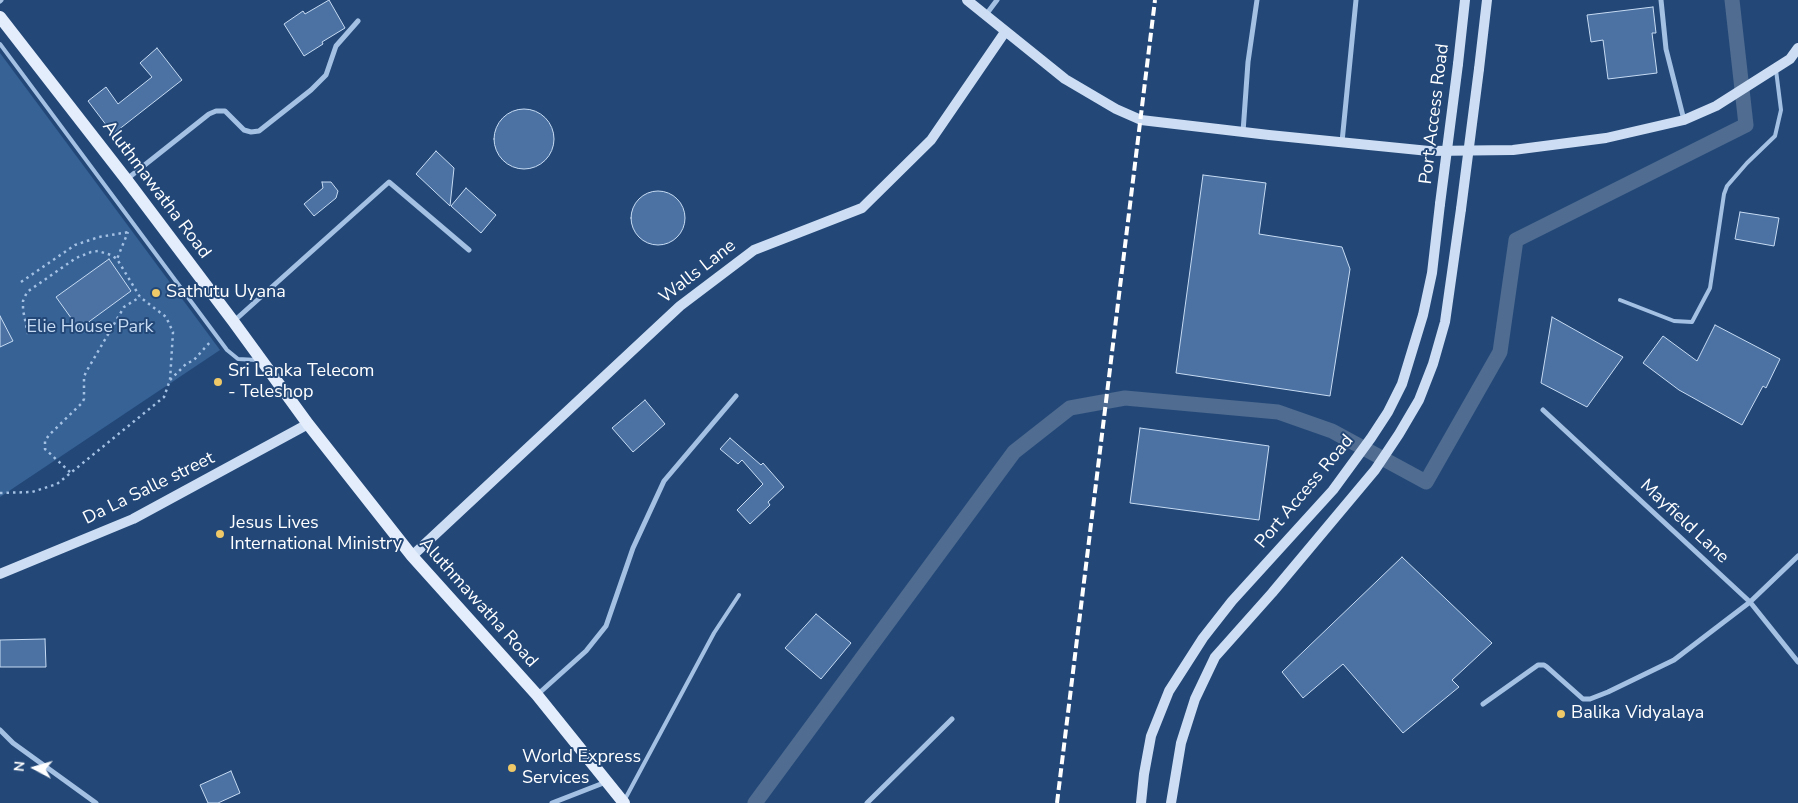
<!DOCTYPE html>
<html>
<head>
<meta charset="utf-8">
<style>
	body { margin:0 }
	#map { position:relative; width:1798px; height:803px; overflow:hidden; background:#234878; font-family:"Nunito Sans",sans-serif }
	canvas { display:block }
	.north { position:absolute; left:10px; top:743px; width:50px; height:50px; -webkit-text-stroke:4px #234878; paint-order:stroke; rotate:276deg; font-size:14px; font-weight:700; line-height:20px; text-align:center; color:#fff }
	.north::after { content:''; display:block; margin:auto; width:18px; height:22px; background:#fff; clip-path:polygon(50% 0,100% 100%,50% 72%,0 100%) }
</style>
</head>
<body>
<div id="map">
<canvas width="1798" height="803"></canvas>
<div class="north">N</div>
</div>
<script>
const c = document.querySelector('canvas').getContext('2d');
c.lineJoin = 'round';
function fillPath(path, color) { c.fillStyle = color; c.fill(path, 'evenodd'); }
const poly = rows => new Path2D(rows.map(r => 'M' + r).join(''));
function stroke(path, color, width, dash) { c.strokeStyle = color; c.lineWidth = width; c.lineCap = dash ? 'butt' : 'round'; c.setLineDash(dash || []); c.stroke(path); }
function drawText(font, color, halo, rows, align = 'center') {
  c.font = font + ' "Nunito Sans",sans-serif'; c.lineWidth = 4; c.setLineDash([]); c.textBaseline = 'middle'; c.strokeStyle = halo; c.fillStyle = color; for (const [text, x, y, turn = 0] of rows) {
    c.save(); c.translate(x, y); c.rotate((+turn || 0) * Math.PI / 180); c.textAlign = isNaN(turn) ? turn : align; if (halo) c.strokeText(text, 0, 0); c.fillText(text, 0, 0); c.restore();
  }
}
const green = poly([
	[0,53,220,350,0,497]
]);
const canal = poly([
	[755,803,1014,452,1070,408,1125,398,1278,412,1332,431,1426,482,1500,352,1516,240,1746,125,1732,0]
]);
const building = poly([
	[329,0,345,28,322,42,323,44,304,56,284,24,303,11,305,14,329,0],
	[1653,7,1656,33,1652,33,1657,73,1608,79,1603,40,1591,42,1587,15,1653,7],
	[157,48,182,80,113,134,88,101,106,87,118,104,152,77,140,63,157,48],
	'494 139a30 30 0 1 1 60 0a30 30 0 1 1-60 0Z',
	[436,151,454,168,450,206,416,174,436,151],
	[1203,175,1266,183,1259,234,1342,247,1350,269,1330,396,1176,373,1203,175],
	[322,182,331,182,338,191,336,198,314,216,304,204,323,188,322,182],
	[466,188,496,215,481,233,451,206,466,188],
	'631 218a27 27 0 1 1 54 0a27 27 0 1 1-54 0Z',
	[1740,212,1779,218,1774,246,1735,239,1740,212],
	[109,259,131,291,79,329,56,297,109,259],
	[0,316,13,341,0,347,0,316],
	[1552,317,1623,357,1587,407,1541,383,1552,317],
	[1715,325,1780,359,1766,388,1763,386,1742,425,1679,390,1643,363,1663,336,1697,361,1715,325],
	[645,400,665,424,633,452,612,428,645,400],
	[1140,428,1269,446,1259,520,1130,503,1140,428],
	[730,438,761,465,763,463,784,487,768,502,770,505,750,524,737,510,763,484,742,460,738,464,720,449,730,438],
	[1402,557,1492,643,1452,680,1459,687,1403,733,1343,664,1303,698,1282,672,1402,557],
	[816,614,851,643,821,679,785,648,816,614],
	[45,639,46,667,0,667,0,640,45,639],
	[231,771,240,793,218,803,208,803,200,785,231,771]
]);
const path = poly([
	[21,282,75,245,99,237,129,232],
	[28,334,23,310,23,301,27,292,76,258,91,252,98,251,111,255,117,259],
	[170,380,187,363,193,361,211,341],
	[70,472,45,449,45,441,49,435,82,403,84,399,84,377,86,372,124,307,140,297],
	[0,493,32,492,57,484,164,397,170,380,173,332,166,317,140,297,117,259,128,232]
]);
const lane = poly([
	[0,44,227,350,238,359,257,360],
	[1620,300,1674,321,1692,322,1710,288,1724,194,1727,186,1747,163,1775,136,1781,110,1776,70],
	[624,801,714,633,739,595]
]);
const street = poly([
	[1661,0,1666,49,1684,120],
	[0,1,1,0],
	[985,16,997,0],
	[1243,132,1248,62,1257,0],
	[1342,142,1356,0],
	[127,179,209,114,216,111,225,111,244,130,251,132,259,131,311,90,326,75,336,46,358,21],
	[234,321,389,182,469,250],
	[1543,410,1750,602,1798,662],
	[537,695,586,651,606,626,633,548,664,481,736,396],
	[1483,704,1538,665,1544,665,1547,667,1583,699,1590,699,1608,692,1674,660,1750,602,1798,556],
	[0,730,13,743,96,803],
	[552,803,606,782],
	[867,803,952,719]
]);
const secondary = poly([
	[967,0,1065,79,1116,109,1141,120,1269,135,1429,151,1513,150,1606,138,1684,120,1716,106,1790,59,1798,48],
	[1458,64,1465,0],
	[1479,69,1487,0],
	[412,556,680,306,754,250,862,208,931,140,1005,32],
	[0,574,133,519,308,424],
	[1141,803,1144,774,1151,736,1169,691,1203,638,1232,601,1333,490,1371,438,1388,412,1402,384,1423,315,1432,273,1440,204],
	[1171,803,1181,743,1195,699,1215,657,1272,593,1375,470,1399,434,1419,400,1433,364,1445,322,1461,209]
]);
const primary = poly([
	[0,17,126,179,233,321,308,424,412,556,537,695,624,803]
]);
const rail = poly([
	[1057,803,1155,0]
]);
const secondaryBridge = poly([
	[1440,204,1458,64],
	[1461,209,1479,69]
]);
const markers = [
	[156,293,5,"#efc867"],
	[218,382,5,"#efc867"],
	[220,534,5,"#efc867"],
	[1561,714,5,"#efc867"],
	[512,768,5,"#efc867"]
];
const streetNames = [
	["Port Access Road",1435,114,-83],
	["Aluthmawatha Road",156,190,53],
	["Walls Lane",698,272,-38],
	["Da La Salle street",149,489,-26],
	["Port Access Road",1305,492,-50],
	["Mayfield Lane",1684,522,43],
	["Aluthmawatha Road",478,603,48]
];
const poiNames = [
	["Sathutu Uyana",166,293],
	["Sri Lanka Telecom",228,372],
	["- Teleshop",228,393],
	["Jesus Lives",230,524],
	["International Ministry",230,545],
	["Balika Vidyalaya",1571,714],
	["World Express",522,758],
	["Services",522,779]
];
const parkNames = [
	["Elie House Park",90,328]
];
fillPath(green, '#366296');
stroke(canal, '#506c90', 15);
fillPath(building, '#4b72a2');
stroke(building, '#c7dbf3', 1);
stroke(path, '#a4c1e4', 2.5, [2.5, 4]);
stroke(lane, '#a4c1e4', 4);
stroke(street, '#a4c1e4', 5);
stroke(secondary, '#cddef4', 10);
stroke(primary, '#e4edfc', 12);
stroke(rail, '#fff', 4, [9, 4]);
stroke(secondaryBridge, '#cddef4', 10);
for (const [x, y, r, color] of markers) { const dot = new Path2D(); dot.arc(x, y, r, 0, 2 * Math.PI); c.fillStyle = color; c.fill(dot); stroke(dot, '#234878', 2); }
drawText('18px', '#fff', '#234878', streetNames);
drawText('18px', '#fff', '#234878', poiNames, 'left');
drawText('18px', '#c7dbf3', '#234878', parkNames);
</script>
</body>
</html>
